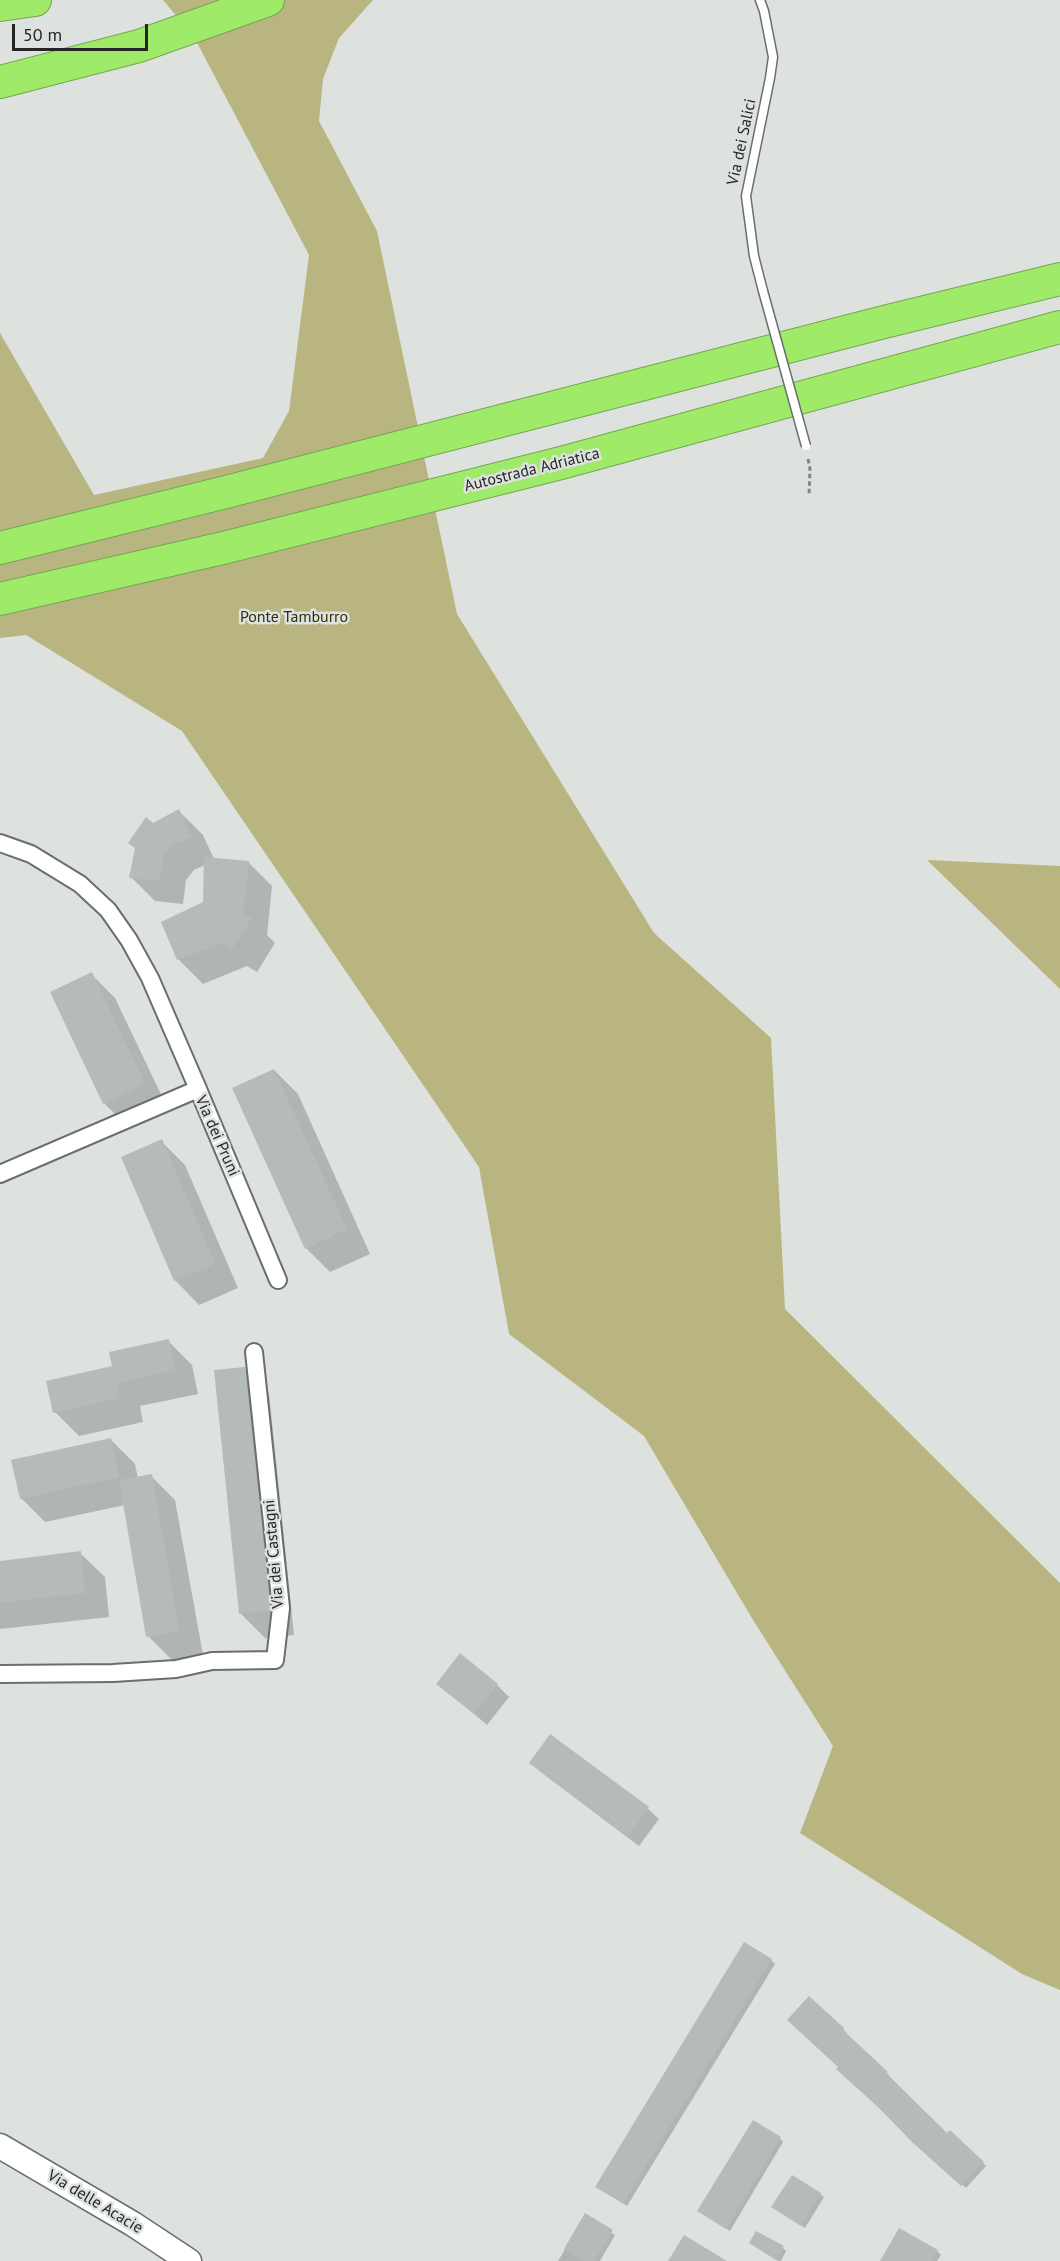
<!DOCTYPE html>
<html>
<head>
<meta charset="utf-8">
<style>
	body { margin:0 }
	#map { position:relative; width:1060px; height:2261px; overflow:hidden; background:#dde2df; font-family:"PT Sans",sans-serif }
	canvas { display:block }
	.scale { position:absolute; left:12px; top:24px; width:136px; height:27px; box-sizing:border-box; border:3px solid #242625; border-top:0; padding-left:8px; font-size:18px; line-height:21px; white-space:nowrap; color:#242625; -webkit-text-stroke:4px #dde2df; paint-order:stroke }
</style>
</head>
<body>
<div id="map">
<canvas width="1060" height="2261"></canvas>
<div class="scale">50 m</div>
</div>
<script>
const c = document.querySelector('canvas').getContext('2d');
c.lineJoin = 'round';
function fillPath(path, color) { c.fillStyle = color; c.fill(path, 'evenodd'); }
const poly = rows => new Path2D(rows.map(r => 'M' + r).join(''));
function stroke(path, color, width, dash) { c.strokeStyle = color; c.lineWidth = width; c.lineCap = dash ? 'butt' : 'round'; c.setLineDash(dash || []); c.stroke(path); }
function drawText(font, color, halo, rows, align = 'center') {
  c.font = font + ' "PT Sans",sans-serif'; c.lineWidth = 5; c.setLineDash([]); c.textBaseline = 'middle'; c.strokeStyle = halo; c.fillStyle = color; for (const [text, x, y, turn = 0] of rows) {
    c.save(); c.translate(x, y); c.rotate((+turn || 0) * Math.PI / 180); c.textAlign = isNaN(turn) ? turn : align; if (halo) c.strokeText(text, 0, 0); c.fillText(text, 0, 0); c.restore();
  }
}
const green = poly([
	[163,0,373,0,339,38,323,79,319,121,377,231,457,614,654,933,771,1038,785,1309,1060,1583,1060,1990,1022,1974,800,1833,833,1746,753,1620,644,1436,509,1334,479,1167,182,731,26,635,0,638,0,333,94,495,263,458,289,411,309,255,194,37],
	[927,860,1060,866,1060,989]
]);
const shadow = poly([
	[179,811,203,835,214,859,248,862,272,886,267,935,275,943,257,972,247,966,203,984,179,960,163,922,205,903,205,865,194,870,186,880,183,904,155,901,131,877,136,849,130,843,153,824],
	[91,974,115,998,168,1109,128,1127,104,1103],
	[274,1070,298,1094,370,1254,330,1272,306,1248],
	[161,1141,185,1165,238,1288,199,1305,175,1280],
	[168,1341,192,1365,198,1394,140,1406,143,1422,79,1436,55,1412,113,1368],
	[244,1369,269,1393,294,1635,265,1638,241,1614],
	[111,1440,135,1464,138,1478,151,1476,175,1500,203,1655,172,1660,148,1636,125,1505,45,1522,21,1498],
	[80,1553,105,1577,109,1617,0,1629,0,1562],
	[438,1683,497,1685,509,1697,487,1725],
	[550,1736,648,1809,659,1819,639,1846,542,1773,531,1763],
	[771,1960,775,1964,627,2206,601,2190],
	[809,1998,847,2033,845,2035,890,2076,889,2078,947,2135,950,2132,986,2166,966,2188,917,2145,840,2067],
	[780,2138,783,2142,730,2231,703,2214],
	[820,2194,824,2197,805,2228,773,2207],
	[585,2216,615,2235,600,2261,558,2261],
	[751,2243,783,2248,786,2251,781,2261,778,2261],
	[937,2251,941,2255,937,2261,882,2261]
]);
const building = poly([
	[179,809,192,837,170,846,163,856,160,881,129,878,135,848,128,843,146,817,153,823],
	[204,857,249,861,243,914,252,918,232,949,222,943,177,960,161,922,203,902],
	[92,972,145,1084,103,1104,50,992],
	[274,1069,347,1229,305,1249,232,1088],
	[162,1139,215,1264,174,1281,121,1157],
	[169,1339,175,1370,117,1383,120,1398,53,1413,46,1381,112,1366,109,1352],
	[245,1367,270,1609,270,1611,239,1614,214,1370],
	[111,1438,119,1477,20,1499,11,1460],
	[152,1474,179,1631,146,1637,119,1480],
	[81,1551,85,1593,0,1603,0,1561],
	[460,1653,498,1684,474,1714,436,1684],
	[550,1734,649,1807,628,1836,529,1763],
	[744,1942,772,1959,623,2203,595,2187],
	[809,1996,844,2028,843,2030,888,2072,886,2073,947,2133,950,2130,984,2162,961,2186,912,2142,879,2108,836,2069,838,2067,787,2020],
	[753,2120,781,2137,726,2229,697,2211],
	[792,2175,821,2193,801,2226,771,2207],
	[585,2213,613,2230,594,2261,584,2261,564,2249],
	[899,2228,938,2250,932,2261,880,2261],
	[756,2231,784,2246,776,2260,749,2243],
	[684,2235,727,2261,668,2261]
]);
const path = poly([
	[808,459,810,469,809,496]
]);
const lane = poly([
	[760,0,764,11,773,57,770,78,746,196,754,256,763,291]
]);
const street = poly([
	[0,843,31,854,80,884,108,910,129,940,150,978,198,1089],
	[0,1174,198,1089,278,1280],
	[0,1674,113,1673,176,1669,212,1661,275,1660,281,1608,254,1352]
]);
const secondary = poly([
	[0,2146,133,2224,189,2261]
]);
const highway = poly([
	[0,5,35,0],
	[0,82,139,46,268,0],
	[0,548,226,492,884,322,1060,279],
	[0,599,223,548,561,463,1060,327]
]);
const laneBridge = poly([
	[763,291,806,446]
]);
const streetNames = [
	["Via dei Salici",742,142,-78],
	["Autostrada Adriatica",532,470,-14],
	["Via dei Pruni",217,1136,66],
	["Via dei Castagni",274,1554,-95],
	["Via delle Acacie",95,2202,31]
];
const parkNames = [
	["Ponte Tamburro",294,617]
];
fillPath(green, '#b9b580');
fillPath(shadow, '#0003');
fillPath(building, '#b4bbba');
stroke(lane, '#6a6f6c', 11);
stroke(street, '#6a6f6c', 20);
stroke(secondary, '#6a6f6c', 27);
stroke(highway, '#75a552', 34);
stroke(path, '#818583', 3, [4.5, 3]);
stroke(lane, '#fff', 8);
stroke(street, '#fff', 16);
stroke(secondary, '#fff', 24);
stroke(highway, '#a0ea6a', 32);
stroke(laneBridge, '#6a6f6c', 11, []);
stroke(laneBridge, '#fff', 8);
drawText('16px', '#242625', '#dde2df', streetNames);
drawText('16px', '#332f05', '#dde2df', parkNames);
</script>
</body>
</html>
